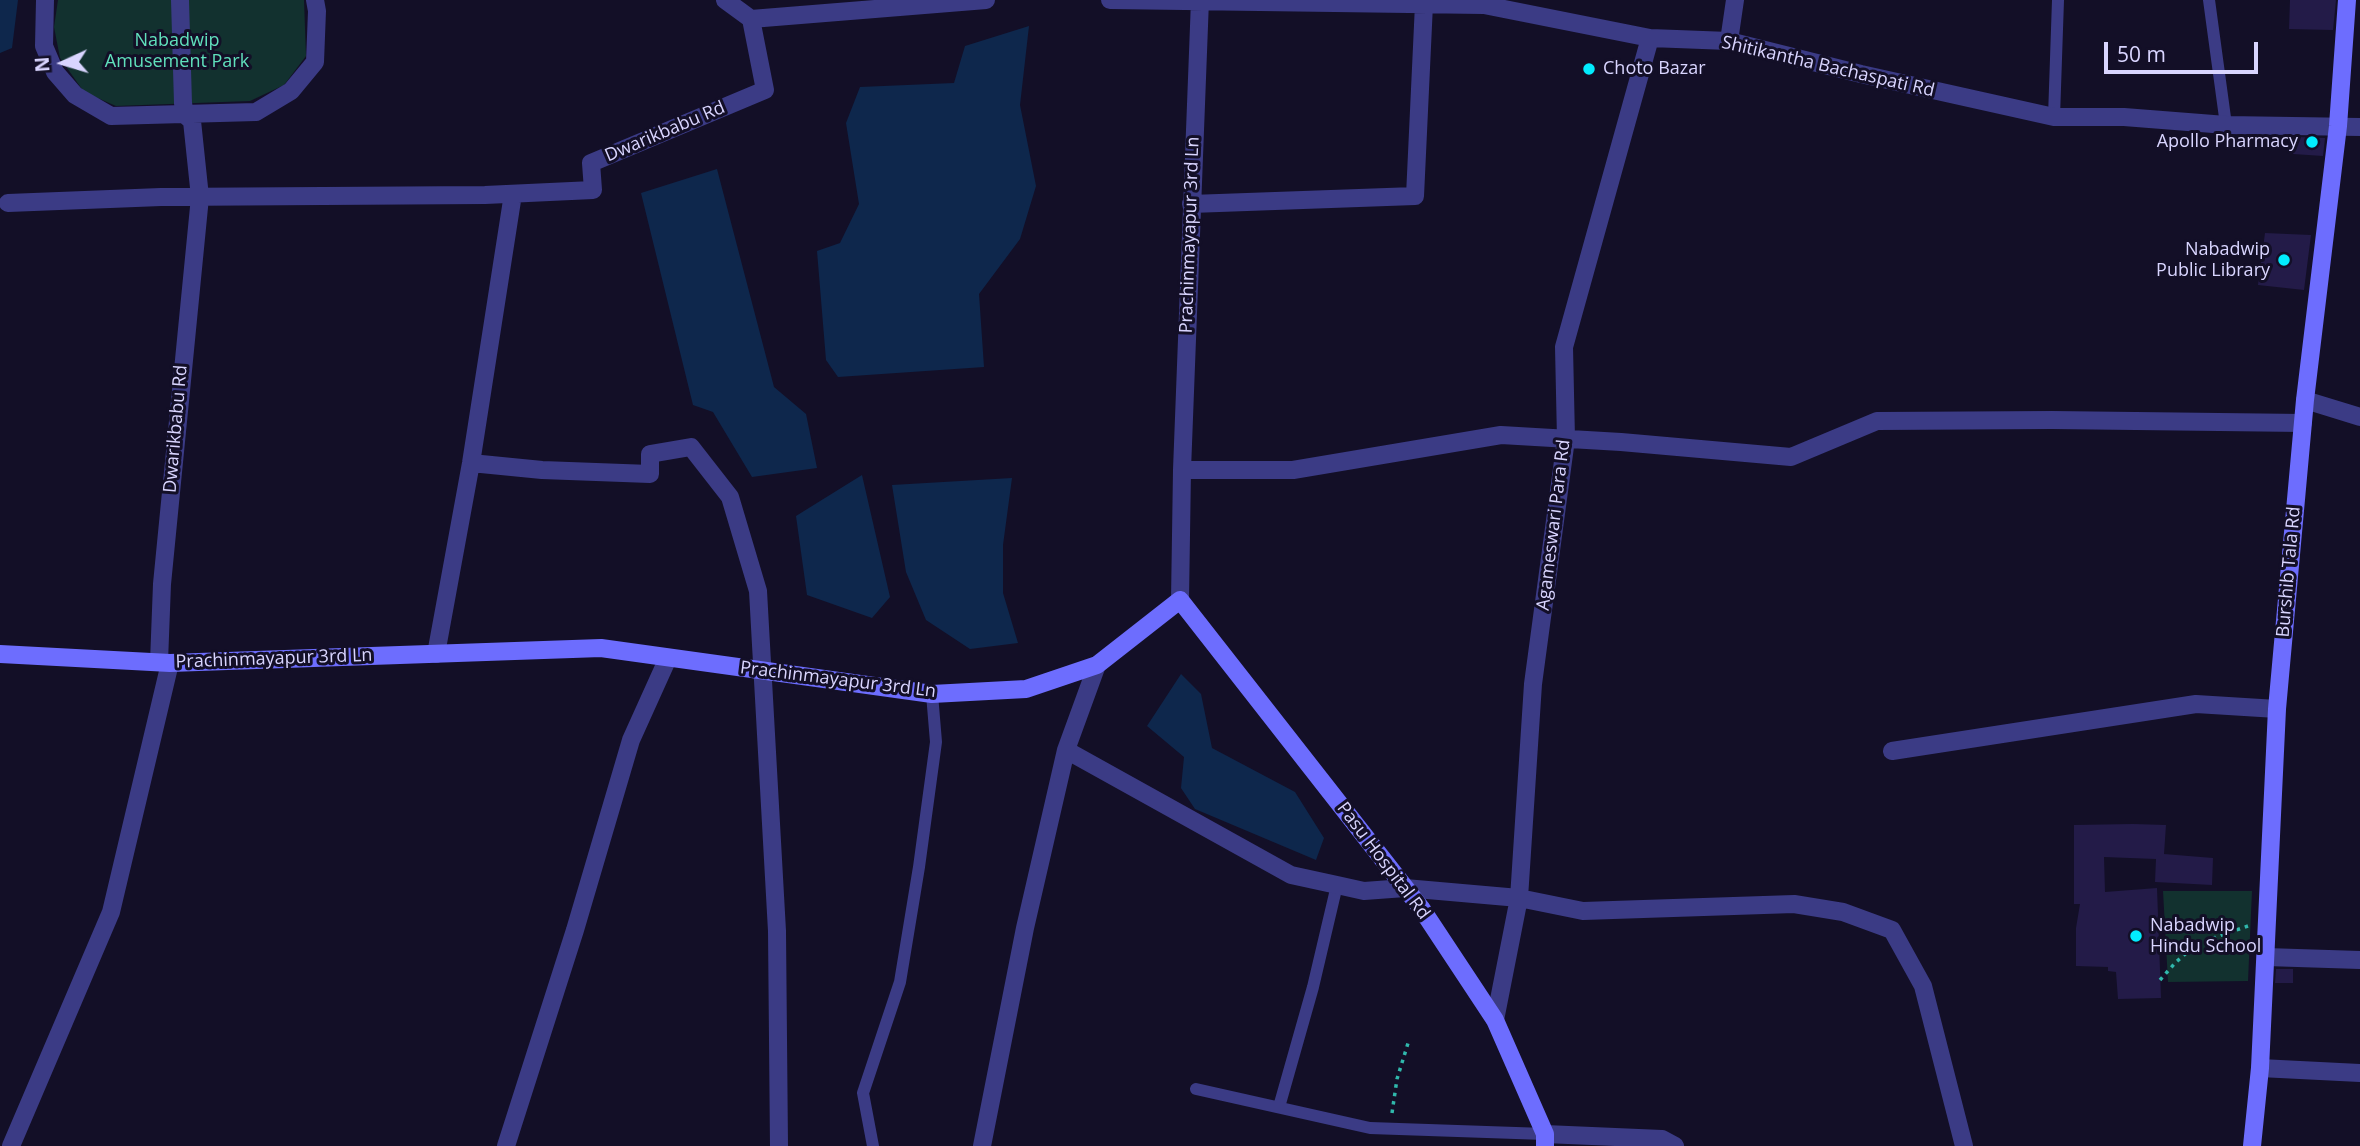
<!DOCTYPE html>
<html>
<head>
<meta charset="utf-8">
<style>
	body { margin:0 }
	#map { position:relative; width:2360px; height:1146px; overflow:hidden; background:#130f27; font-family:"Open Sans",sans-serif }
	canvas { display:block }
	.north { position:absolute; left:28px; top:28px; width:70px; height:70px; -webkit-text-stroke:5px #130f27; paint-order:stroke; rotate:266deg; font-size:19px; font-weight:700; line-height:28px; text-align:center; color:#d9d5ff }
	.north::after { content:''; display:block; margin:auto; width:24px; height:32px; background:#d9d5ff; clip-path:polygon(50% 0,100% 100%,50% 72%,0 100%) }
	.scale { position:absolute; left:2104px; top:42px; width:154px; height:32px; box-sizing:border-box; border:4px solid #d9d5ff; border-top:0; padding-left:9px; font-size:21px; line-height:24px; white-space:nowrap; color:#d9d5ff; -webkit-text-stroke:5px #130f27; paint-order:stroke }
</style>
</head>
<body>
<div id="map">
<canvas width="2360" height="1146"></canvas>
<div class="north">N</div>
<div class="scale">50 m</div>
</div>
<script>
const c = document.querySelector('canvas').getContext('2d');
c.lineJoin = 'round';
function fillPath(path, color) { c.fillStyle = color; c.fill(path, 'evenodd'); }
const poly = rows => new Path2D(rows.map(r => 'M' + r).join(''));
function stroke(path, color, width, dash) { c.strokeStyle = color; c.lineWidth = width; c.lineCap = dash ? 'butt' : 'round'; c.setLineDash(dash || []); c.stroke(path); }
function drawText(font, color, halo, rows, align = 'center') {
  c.font = font + ' "Open Sans",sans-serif'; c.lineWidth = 6; c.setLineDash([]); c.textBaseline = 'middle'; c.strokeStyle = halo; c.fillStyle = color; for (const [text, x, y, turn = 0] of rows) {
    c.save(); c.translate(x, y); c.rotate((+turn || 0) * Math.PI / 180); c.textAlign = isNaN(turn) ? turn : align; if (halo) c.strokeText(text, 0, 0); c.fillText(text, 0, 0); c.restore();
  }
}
const green = poly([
	[58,0,304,0,306,56,284,85,250,101,116,106,84,92,60,58,54,27],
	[2163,891,2252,891,2248,981,2168,982]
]);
const water = poly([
	[0,0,18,0,12,48,0,53],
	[1029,26,1020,105,1036,186,1020,239,979,294,984,367,838,377,826,360,817,251,840,243,859,204,846,123,860,87,954,83,965,46],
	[717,169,774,387,806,414,817,468,752,477,713,412,693,405,641,193],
	[862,475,890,597,872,618,807,595,796,516],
	[1012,478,1003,545,1003,593,1018,643,970,649,926,620,906,572,892,485],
	[1181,674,1201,694,1212,748,1295,792,1324,838,1316,860,1195,809,1181,788,1184,757,1147,726]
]);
const building = poly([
	[2290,0,2336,0,2333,30,2289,29],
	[2295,137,2325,138,2323,156,2293,154],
	[2265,233,2311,235,2304,290,2258,285],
	[2133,824,2166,825,2164,854,2213,858,2212,885,2155,882,2156,859,2104,857,2105,892,2157,888,2161,998,2118,999,2116,972,2108,971,2108,967,2076,966,2076,928,2080,904,2074,904,2074,825],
	[2276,969,2293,969,2293,983,2275,983]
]);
const path = poly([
	[2160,980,2176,962,2190,950,2216,937,2248,926],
	[1392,1113,1397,1079,1409,1040]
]);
const lane = poly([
	[2209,0,2226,125],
	[2054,117,2058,0],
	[1196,1089,1370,1128,1545,1134],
	[1279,1107,1313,987,1337,885],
	[873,1146,863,1093,900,982,919,867,936,742,932,694]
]);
const street = poly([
	[45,0,44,46,55,72,75,95,111,116,256,112,291,91,315,62,317,11,315,0],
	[725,0,751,19],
	[1110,0,1484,5,1650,38,1729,41,1861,74,2054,117,2124,117,2226,125,2360,127],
	[751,19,986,0],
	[1729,41,1735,0],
	[8,203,161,197,485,195,593,190,591,163,765,90,751,19],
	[1191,204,1415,196,1424,4],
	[2305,400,2360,417],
	[471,463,542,470,650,474,650,454,691,447,730,497,758,591,777,931,779,1146],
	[1182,470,1293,470,1501,435,1621,442,1791,457,1877,421,2052,420,2303,423],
	[1180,600,1182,470,1200,0],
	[436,654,471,463,513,194],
	[159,662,162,584,200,197,192,121,185,115,183,103,180,0],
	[1066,750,1291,875,1337,885,1364,891,1405,888,1519,898,1583,911,1794,904,1843,912,1892,930,1923,986,1964,1146],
	[1892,751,2196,704,2277,709],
	[2266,957,2360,960],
	[1495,1020,1519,898,1533,684,1566,439,1564,347,1650,38],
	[2260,1068,2360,1073],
	[1545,1134,1662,1139,1675,1146],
	[11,1146,111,912,170,663],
	[506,1146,575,930,631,740,668,658],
	[982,1146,1025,928,1066,750,1097,665]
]);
const secondary = poly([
	[0,654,170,663,601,648,932,694,1026,689,1097,665,1180,600,1421,908,1495,1020,1545,1134,1545,1146],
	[2252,1146,2260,1068,2277,709,2305,400,2338,126,2347,0]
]);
const markers = [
	[1589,69,7,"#02ecfe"],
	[2312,142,7,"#02ecfe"],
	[2284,260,7,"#02ecfe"],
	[2136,936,7,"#02ecfe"]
];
const parkNames = [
	["Nabadwip",177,41],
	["Amusement Park",177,62]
];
const streetNames = [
	["Shitikantha Bachaspati Rd",1828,67,13],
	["Dwarikbabu Rd",665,132,-23],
	["Prachinmayapur 3rd Ln",1190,235,-88],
	["Dwarikbabu Rd",176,429,-85],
	["Agameswari Para Rd",1554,525,-83],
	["Burshib Tala Rd",2289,572,-85],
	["Prachinmayapur 3rd Ln",274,659,-2],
	["Prachinmayapur 3rd Ln",838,680,7],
	["Pasu Hospital Rd",1383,861,53]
];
const poiNames = [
	["Choto Bazar",1603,69],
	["Apollo Pharmacy",2298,142,"right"],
	["Nabadwip",2270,250,"right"],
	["Public Library",2270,271,"right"],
	["Nabadwip",2150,926],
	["Hindu School",2150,947]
];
fillPath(green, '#12312f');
fillPath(water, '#0e274c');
fillPath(building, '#231b48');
stroke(path, '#30b8ac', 3.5, [3.5, 5]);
stroke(lane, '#3b3b85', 12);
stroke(street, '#3b3b85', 18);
stroke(secondary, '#6d6dfe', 18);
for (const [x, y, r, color] of markers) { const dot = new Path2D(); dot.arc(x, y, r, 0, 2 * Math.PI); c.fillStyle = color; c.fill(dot); stroke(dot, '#130f27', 2.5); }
drawText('18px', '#60e0bc', '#130f27', parkNames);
drawText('18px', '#d9d5ff', '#130f27', streetNames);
drawText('18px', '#d9d5ff', '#130f27', poiNames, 'left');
</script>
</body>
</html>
